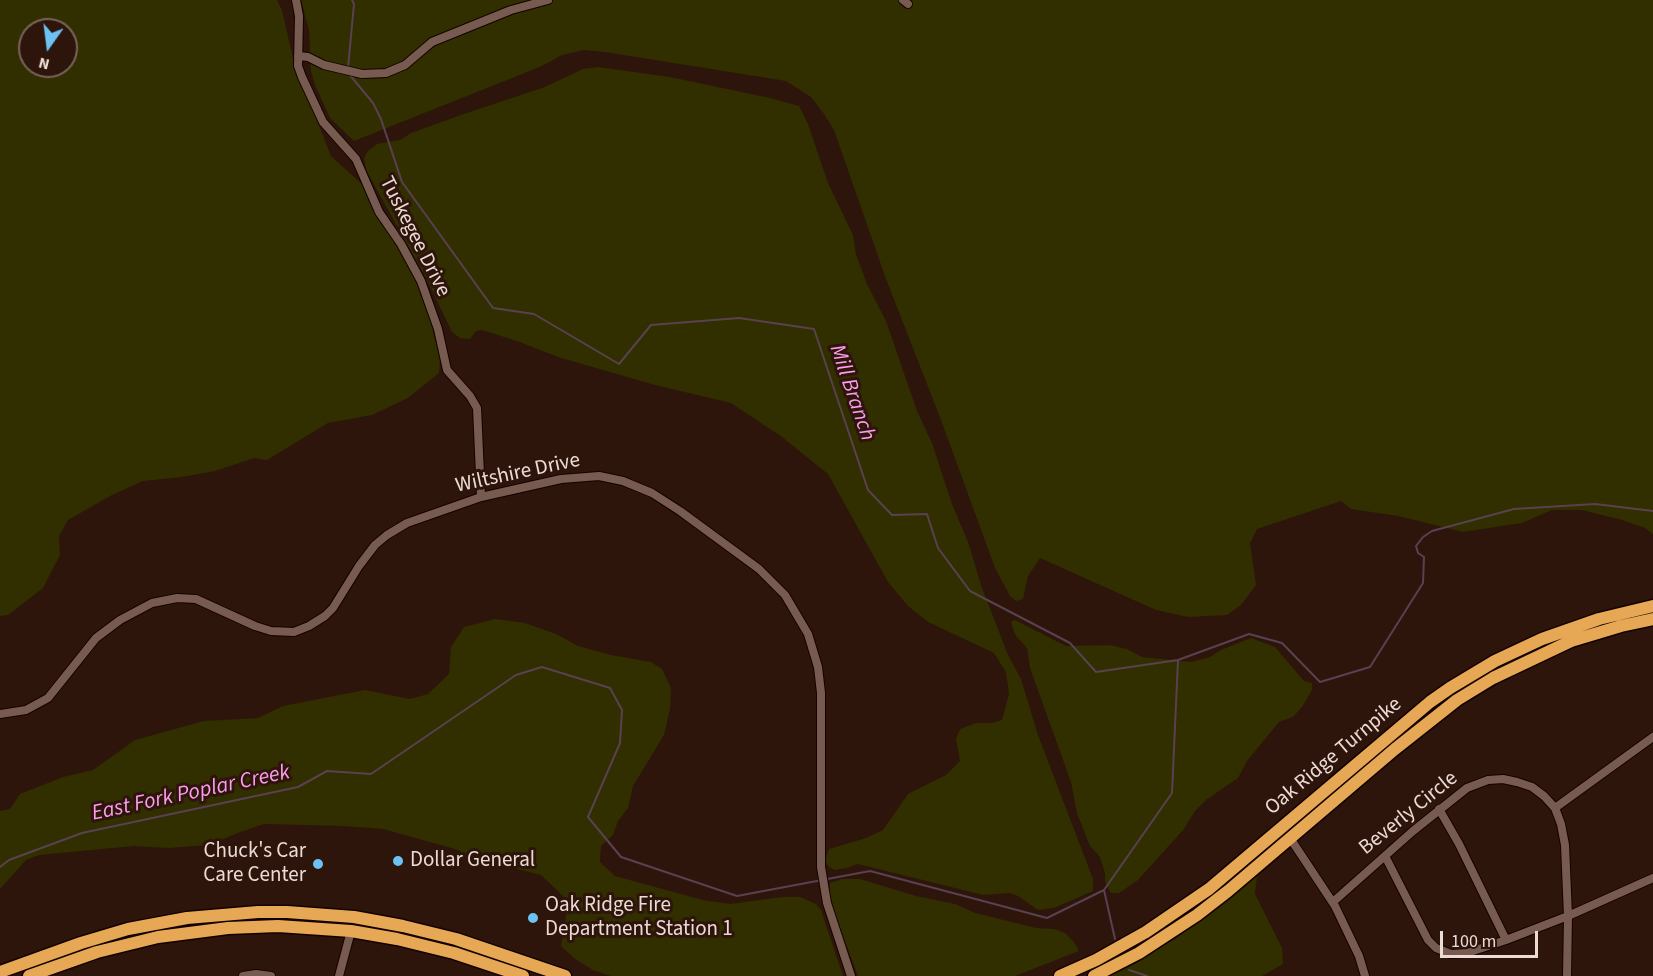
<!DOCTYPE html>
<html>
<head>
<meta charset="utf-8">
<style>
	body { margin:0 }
	#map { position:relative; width:1653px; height:976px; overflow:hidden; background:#2d150c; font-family:"Source Sans 3",sans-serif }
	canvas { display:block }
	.north { position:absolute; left:18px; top:18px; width:60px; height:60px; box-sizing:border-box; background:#2d150c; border:2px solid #79645c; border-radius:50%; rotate:194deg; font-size:16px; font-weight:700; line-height:24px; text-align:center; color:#ecdad4 }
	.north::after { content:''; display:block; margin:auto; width:21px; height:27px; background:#6cc2f3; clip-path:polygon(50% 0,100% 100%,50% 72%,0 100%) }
	.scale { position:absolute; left:1440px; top:931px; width:98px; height:27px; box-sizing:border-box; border:3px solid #ecdad4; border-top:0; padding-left:8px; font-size:18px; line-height:21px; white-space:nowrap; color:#ecdad4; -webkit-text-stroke:4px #2d150c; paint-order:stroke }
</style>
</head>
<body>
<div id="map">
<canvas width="1653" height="976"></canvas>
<div class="north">N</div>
<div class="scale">100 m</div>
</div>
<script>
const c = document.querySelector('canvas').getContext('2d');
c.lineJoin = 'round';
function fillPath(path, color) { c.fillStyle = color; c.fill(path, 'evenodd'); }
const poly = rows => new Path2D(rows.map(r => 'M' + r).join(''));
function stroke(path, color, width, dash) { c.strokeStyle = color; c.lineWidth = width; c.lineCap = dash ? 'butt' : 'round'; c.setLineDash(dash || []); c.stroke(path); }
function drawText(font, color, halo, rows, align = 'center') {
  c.font = font + ' "Source Sans 3",sans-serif'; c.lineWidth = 6; c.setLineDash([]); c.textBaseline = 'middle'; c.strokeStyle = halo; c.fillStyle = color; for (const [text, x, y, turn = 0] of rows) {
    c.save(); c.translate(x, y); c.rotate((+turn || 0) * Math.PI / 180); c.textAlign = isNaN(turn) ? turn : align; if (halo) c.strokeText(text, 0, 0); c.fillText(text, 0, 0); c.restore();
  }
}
const green = poly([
	[0,0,277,0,282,10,294,63,331,156,366,188,417,281,432,319,433,333,440,357,439,373,408,398,372,415,328,423,267,460,254,458,215,471,182,477,143,481,112,495,68,520,59,536,60,555,43,588,8,615,0,616],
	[30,30,66,30,66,66,30,66],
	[301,0,1653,0,1653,534,1645,528,1622,520,1582,510,1552,510,1522,523,1463,532,1398,516,1351,509,1341,501,1257,529,1250,543,1256,585,1241,605,1227,615,1188,617,1156,610,1040,558,1028,576,1023,599,1016,601,1010,596,995,568,941,420,886,279,834,130,824,114,811,97,786,81,605,52,584,50,562,55,542,66,354,141,330,118,315,85,311,71,309,30],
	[598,67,670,77,770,98,799,106,808,124,828,183,853,235,856,254,867,284,886,321,917,411,932,443,952,504,968,542,982,588,1008,655,1021,679,1038,735,1093,879,1093,891,1054,908,1038,910,1018,896,1010,893,983,895,858,864,847,868,835,870,829,867,825,860,829,849,866,838,883,830,908,794,946,775,960,761,956,739,960,729,976,723,992,723,1002,720,1009,694,1006,672,994,653,928,622,908,606,888,582,828,474,782,437,731,403,655,385,558,357,517,341,482,330,476,331,470,339,460,338,452,332,427,280,366,170,364,158,368,151,377,144,400,140,411,133,461,115,545,87,583,69],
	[495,619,525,623,556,634,578,646,611,655,651,662,662,669,671,688,670,709,664,735,633,786,628,808,618,821,613,835,601,846,600,862,615,876,703,900,730,904,782,897,800,897,816,904,821,910,843,976,611,976,593,970,575,959,561,946,567,911,563,896,541,875,477,859,455,849,383,829,344,826,264,824,235,834,210,845,167,848,134,846,39,855,26,860,0,889,0,811,10,809,20,794,63,777,93,770,135,740,204,721,258,718,283,706,365,690,410,699,428,694,449,674,451,647,464,627],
	[1015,620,1066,646,1109,645,1127,649,1142,657,1191,662,1210,657,1221,650,1251,638,1275,647,1304,681,1312,683,1312,690,1302,707,1293,717,1279,722,1247,761,1238,778,1206,800,1195,811,1184,829,1138,880,1119,893,1114,893,1110,892,1105,881,1105,873,1100,857,1090,846,1077,813,1071,782,1030,668,1027,648,1016,636,1013,629,1011,622],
	[1257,876,1255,894,1282,948,1283,964,1262,976,1110,976,1175,939,1208,915],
	[842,879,860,879,916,896,955,904,975,913,1036,928,1054,929,1065,933,1074,942,1079,951,1015,976,858,976,834,912,830,894,830,883]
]);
const stream = poly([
	[348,68,354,4,352,0],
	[349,74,373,103,381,119,402,182,493,308,534,314,619,364,651,325,739,318,814,329,868,490,892,515,927,514,938,548,970,591,1070,643,1096,672,1178,660,1249,634,1282,643,1320,682,1370,667,1423,583,1424,557,1418,553,1416,546,1423,537,1432,531,1514,509,1595,504,1653,511],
	[0,867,9,860,82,833,298,787,327,771,371,774,516,675,542,667,610,688,622,710,620,743,588,817,621,857,737,896,870,871,1047,918,1104,890,1172,793,1178,660],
	[1104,890,1115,939],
	[1129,970,1147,976]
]);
const minor = poly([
	[296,0,299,16,298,66,302,77,323,122,356,159,379,212,401,244,421,281,438,329,447,370,470,396,477,408,481,497],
	[903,0,908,4],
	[298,56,308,57,324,65,362,74,386,73,405,65,432,42,511,10,548,0],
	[0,714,26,710,48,698,96,638,120,620,152,603,177,598,196,599,255,626,271,631,294,632,309,626,325,616,333,608,359,566,375,545,387,535,407,523,481,497,561,479,599,476,623,481,652,493,680,511,759,569,785,595,808,634,818,667,821,693,821,867,827,903,851,976],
	[1555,808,1653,737],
	[1439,809,1459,844,1506,940],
	[1290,838,1335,906,1359,956,1365,976],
	[1385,856,1428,940,1436,948,1451,954,1467,953,1506,940,1568,916,1653,878],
	[1333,902,1413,831,1467,788,1488,780,1503,779,1517,782,1532,787,1544,796,1555,808,1561,824,1565,845,1568,916,1567,976],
	[243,976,256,974,271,976],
	[339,976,351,931]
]);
const highway = poly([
	[0,972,81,943,128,929,187,918,258,912,287,912,354,917,403,926,456,939,565,976],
	[29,976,97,952,158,937,228,928,278,926,351,931,397,939,454,953,523,976],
	[1060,976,1096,960,1146,932,1209,889,1430,702,1450,688,1495,661,1542,639,1599,619,1653,606],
	[1094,976,1139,953,1197,915,1228,891,1395,749,1457,700,1493,678,1571,641,1621,626,1653,619]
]);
const markers = [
	[398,861,6,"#6cc2f3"],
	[318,864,6,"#6cc2f3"],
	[533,918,6,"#6cc2f3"]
];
const streetNames = [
	["Tuskegee Drive",414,237,63],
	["Wiltshire Drive",518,474,-12],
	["Oak Ridge Turnpike",1334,757,-40],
	["Beverly Circle",1409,814,-39]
];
const poiNames = [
	["Chuck's Car",306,852,"right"],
	["Care Center",306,876,"right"],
	["Dollar General",410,861],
	["Oak Ridge Fire",545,906],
	["Department Station 1",545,930]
];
const waterNames = [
	["Mill Branch",851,393,71],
	["East Fork Poplar Creek",191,794,-12]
];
fillPath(green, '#312e00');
stroke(stream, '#594150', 2);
stroke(minor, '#140200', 10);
stroke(highway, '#140200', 15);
stroke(minor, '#785b50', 8);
stroke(highway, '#e6a854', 12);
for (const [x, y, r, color] of markers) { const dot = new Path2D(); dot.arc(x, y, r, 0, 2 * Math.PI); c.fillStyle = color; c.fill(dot); stroke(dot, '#2d150c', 2); }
drawText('21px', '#ecdad4', '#2d150c', streetNames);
drawText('21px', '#ecdad4', '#2d150c', poiNames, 'left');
drawText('italic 22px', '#fe9ded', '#2d150c', waterNames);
</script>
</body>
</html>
